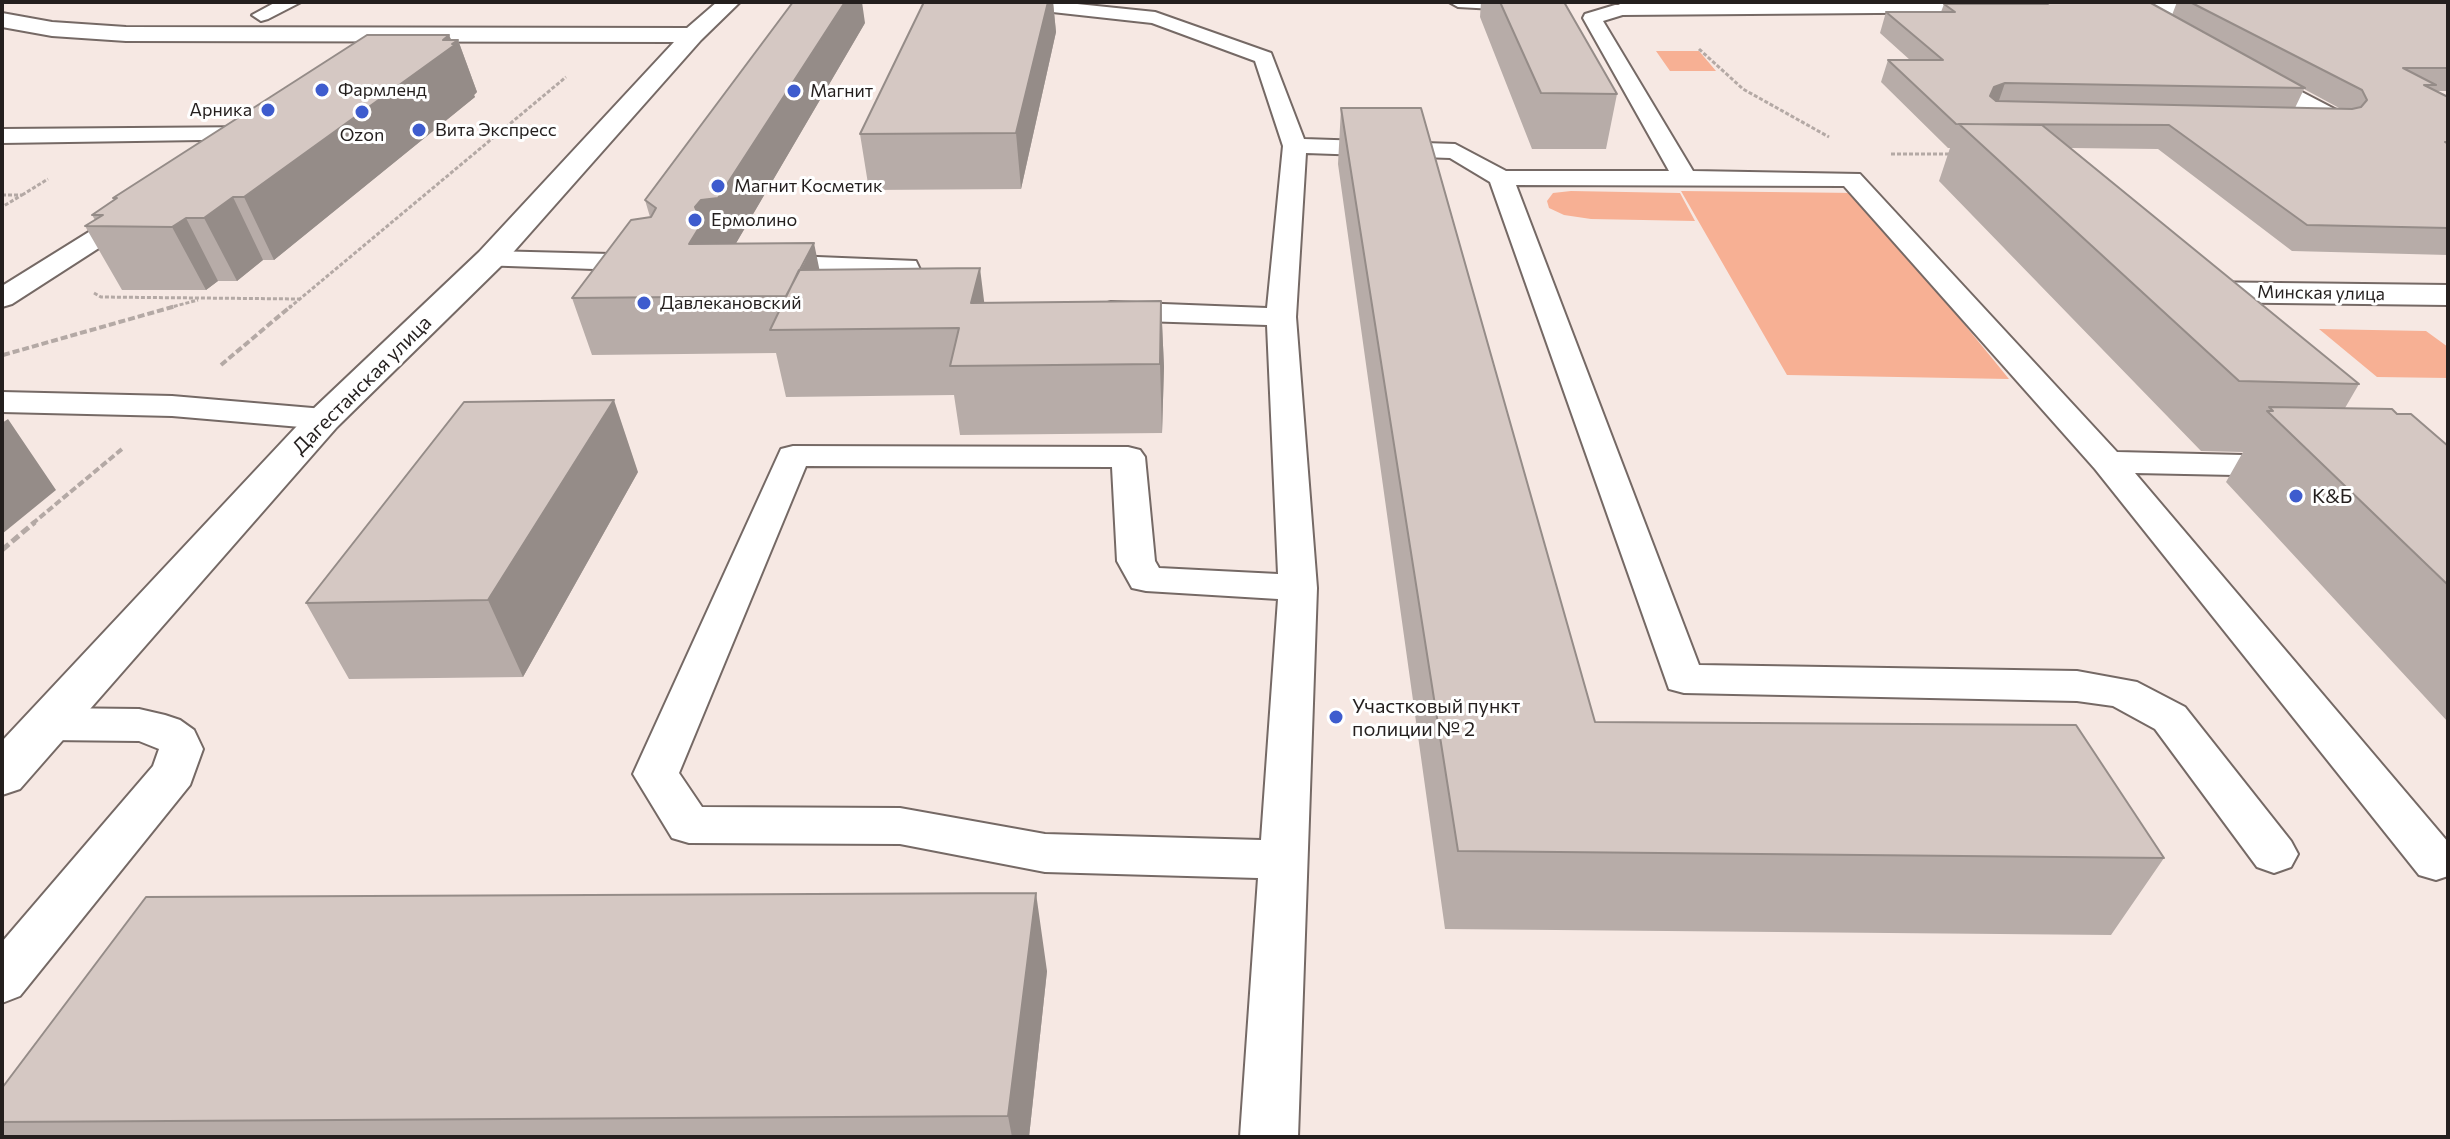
<!DOCTYPE html>
<html>
<head>
<meta charset="utf-8">
<style>
	body { margin:0 }
	#map { position:relative; width:2450px; height:1139px; overflow:hidden; background:#f6e8e3; font-family:Commissioner,sans-serif }
	canvas { display:block }
	.frame { position:absolute; inset:0; border:4px solid #241f1e; pointer-events:none }
</style>
</head>
<body>
<div id="map">
<canvas width="2450" height="1139"></canvas>
<div class="frame"></div>
</div>
<script>
const c = document.querySelector('canvas').getContext('2d');
c.lineJoin = 'round';
function fillPath(path, color) { c.fillStyle = color; c.fill(path, 'evenodd'); }
const poly = rows => new Path2D(rows.map(r => 'M' + r).join(''));
function stroke(path, color, width, dash) { c.strokeStyle = color; c.lineWidth = width; c.lineCap = dash ? 'butt' : 'round'; c.setLineDash(dash || []); c.stroke(path); }
function drawText(font, color, halo, rows, align = 'center') {
  c.font = font + ' Commissioner,sans-serif'; c.lineWidth = 6; c.setLineDash([]); c.textBaseline = 'middle'; c.strokeStyle = halo; c.fillStyle = color; for (const [text, x, y, turn = 0] of rows) {
    c.save(); c.translate(x, y); c.rotate((+turn || 0) * Math.PI / 180); c.textAlign = isNaN(turn) ? turn : align; if (halo) c.strokeText(text, 0, 0); c.fillText(text, 0, 0); c.restore();
  }
}
const green = poly([
	[1656,51,1699,51,1716,71,1670,71],
	[1571,191,1680,193,1695,221,1591,219,1564,215,1549,208,1547,201,1553,193],
	[1681,191,1857,193,2009,379,1787,375],
	[2319,329,2426,331,2448,347,2448,378,2377,377]
]);
const pathFar2 = poly([
	[1699,49,1743,89,1829,137],
	[1891,154,1953,154],
	[2,195,22,195,2,207],
	[22,195,48,179],
	[94,293,101,297,299,299],
	[168,308,198,300],
	[289,308,566,77]
]);
const pathFar1 = poly([
	[3,355,176,306],
	[221,365,291,306],
	[32,524,122,449]
]);
const path = poly([
	[2,550,35,522]
]);
const lane = poly([
	[276,2,301,2,268,19,261,21,252,15,276,2],
	[998,2,1058,2,1155,12,1271,53,1304,139,1455,144,1506,171,1669,171,1583,18,1585,14,1615,5,1629,5,1631,9,1629,13,1603,21,1693,171,1860,174,2117,452,2285,456,2297,459,2302,466,2297,473,2285,476,2135,473,2448,842,2448,876,2436,880,2419,875,2095,469,1844,186,1516,185,1699,665,2077,671,2137,682,2185,707,2291,841,2298,854,2291,867,2274,873,2257,867,2155,729,2113,706,2077,701,1684,693,1669,689,1490,182,1450,158,1306,153,1296,317,1317,588,1298,1137,1240,1137,1258,878,1045,872,900,844,689,843,672,838,633,774,781,449,793,446,1128,447,1140,450,1145,457,1155,561,1159,568,1278,574,1267,325,1111,320,1101,317,1097,311,1101,305,1111,302,1267,308,1283,146,1255,61,1152,23,1007,7,998,2],
	[806,466,1112,467,1117,561,1132,588,1146,591,1278,599,1261,840,1045,834,900,808,702,807,679,773,806,466],
	[1449,2,1538,2,1540,5,1531,11,1458,7,1449,2],
	[261,127,269,129,272,134,269,139,2,143,2,129,261,127],
	[138,204,147,207,151,212,147,217,12,304,2,307,2,286,129,207,138,204],
	[490,251,651,255,661,257,665,263,661,269,651,271,480,265,476,259,480,253,490,251],
	[768,255,916,261,932,295,944,298,948,304,944,310,934,313,911,310,895,275,758,269,754,263,758,257,768,255],
	[2,392,172,396,324,409,336,412,340,419,336,426,324,429,172,416,2,412,2,392],
	[49,708,139,709,165,715,180,720,194,730,203,749,190,785,20,996,2,1003,2,942,153,766,159,749,139,741,49,740,34,735,27,724,34,713,49,708]
]);
const street = poly([
	[717,2,740,2,701,40,501,266,337,427,20,789,2,795,2,741,311,411,479,252,674,42,126,41,52,36,2,27,2,13,52,22,126,27,687,28,717,2],
	[1697,2,2012,2,2015,6,2004,12,1622,15,1611,9,1622,3,1697,2],
	[2099,2,2238,2,2247,8,2236,14,2101,14,2090,8,2099,2],
	[2246,63,2348,116,2352,122,2348,128,2339,130,2298,128,2294,122,2298,116,2307,114,2238,75,2234,70,2238,65,2246,63],
	[2194,282,2448,285,2448,305,2194,302,2182,299,2178,292,2182,285,2194,282]
]);
const wall = poly([
	[924,2,1053,2,1056,32,1021,189,869,190,860,134],
	[1481,2,1564,2,1617,94,1606,149,1532,149,1480,17],
	[2033,2,2149,2,2172,15,2177,2,2448,2,2448,91,2436,91,2448,97,2448,255,2292,251,2158,149,2071,148,2359,384,2345,408,2397,414,2448,446,2448,722,2226,482,2243,452,2201,451,1939,181,1950,148,1948,148,1881,82,1888,60,1910,60,1880,33,1886,12,1941,12,1944,4,2032,4],
	[2304,89,2341,109,2295,108],
	[865,23,736,243,820,270,984,303,1161,301,1164,367,1162,433,960,435,954,395,786,397,776,353,592,355,572,298,650,217,645,200],
	[449,35,451,40,458,40,477,92,474,95,475,97,274,260,263,260,237,281,218,281,206,290,122,290,85,226,95,220,92,215,114,200,113,198],
	[1341,108,1595,722,2164,858,2111,935,1445,929,1338,164],
	[638,472,523,677,349,679,306,603],
	[1047,971,1029,1137,2,1137,2,1088]
]);
const shadedWall = poly([
	[845,2,862,2,865,23,704,298,689,244,695,207],
	[1048,2,1053,2,1056,32,1021,189,1016,133],
	[449,35,453,44,458,40,477,92,474,95,475,97,274,260,244,197],
	[2005,83,1997,106,1982,119,1994,87],
	[233,197,263,260,237,281,204,218],
	[186,218,218,281,206,290,172,227],
	[814,243,825,297,788,296],
	[980,268,988,333,971,303],
	[1161,301,1164,367,1162,433,1160,364],
	[614,400,638,472,523,677,488,600],
	[8,419,56,490,2,534,2,423],
	[1036,893,1047,971,1029,1137,1012,1137,1008,1116]
]);
const building = poly([
	[793,2,845,2,718,198,701,200,695,207,699,216,705,218,689,244,814,243,786,296,572,298,631,220,651,217,656,208,645,200,793,2],
	[924,2,1048,2,1016,133,860,134,924,2],
	[1500,2,1564,2,1617,94,1541,93,1500,2],
	[2045,2,2149,2,2305,88,2005,83,1994,87,1990,96,1996,101,2352,109,2361,107,2367,100,2362,90,2190,2,2448,2,2448,68,2403,68,2436,85,2424,85,2448,97,2448,142,2445,142,2448,144,2448,228,2307,225,2169,125,1956,124,1888,60,1943,60,1886,12,1955,12,1944,4,2048,4,2045,2],
	[367,35,449,35,443,40,458,40,452,44,456,44,244,197,233,197,204,218,186,218,172,227,85,226,103,215,92,215,117,198,113,198,367,35],
	[1341,108,1421,108,1595,722,2076,725,2164,858,1458,851,1341,108],
	[1959,124,2042,125,2359,384,2239,381,1959,124],
	[980,268,971,303,1161,301,1160,364,950,366,959,328,770,330,799,270,980,268],
	[614,400,488,600,306,603,464,402,614,400],
	[2269,407,2392,409,2397,414,2411,414,2448,446,2448,585,2267,411,2273,411,2269,407],
	[1036,893,1008,1116,2,1122,2,1088,146,897,1036,893]
]);
const markers = [
	[322,90,8,"#3e5cce"],
	[794,91,8,"#3e5cce"],
	[268,110,8,"#3e5cce"],
	[362,112,8,"#3e5cce"],
	[419,130,8,"#3e5cce"],
	[718,186,8,"#3e5cce"],
	[695,220,8,"#3e5cce"],
	[644,303,8,"#3e5cce"],
	[2296,496,8,"#3e5cce"],
	[1336,717,8,"#3e5cce"]
];
const farPoinames = [
	["Фармленд",338,90],
	["Магнит",810,91],
	["Арника",252,110,"right"],
	["Вита Экспресс",435,130],
	["Ozon",362,135,"center"],
	["Магнит Косметик",734,186],
	["Ермолино",711,220],
	["Давлекановский",660,303]
];
const farStreetnames = [
	["Минская улица",2321,293,1]
];
const streetNames = [
	["Дагестанская улица",362,385,-45]
];
const poiNames = [
	["К&Б",2312,496],
	["Участковый пункт",1352,706],
	["полиции № 2",1352,729]
];
fillPath(green, '#f7b094');
stroke(lane, '#756965', 4);
stroke(street, '#756965', 4);
stroke(pathFar2, '#b4a9a5', 3, [4, 2]);
stroke(pathFar1, '#b4a9a5', 4, [7, 3]);
stroke(path, '#b4a9a5', 5, [9, 4]);
fillPath(lane, '#fff');
fillPath(street, '#fff');
fillPath(wall, '#b7aca8');
fillPath(shadedWall, '#958c88');
fillPath(building, '#d5c8c3');
stroke(building, '#958c88', 2);
for (const [x, y, r, color] of markers) { const dot = new Path2D(); dot.arc(x, y, r, 0, 2 * Math.PI); c.fillStyle = color; c.fill(dot); stroke(dot, '#fff', 3); }
drawText('18px', '#241f1e', '#fff', farPoinames, 'left');
drawText('18px', '#241f1e', '#fff', farStreetnames);
drawText('20px', '#241f1e', '#fff', streetNames);
drawText('20px', '#241f1e', '#fff', poiNames, 'left');
</script>
</body>
</html>
